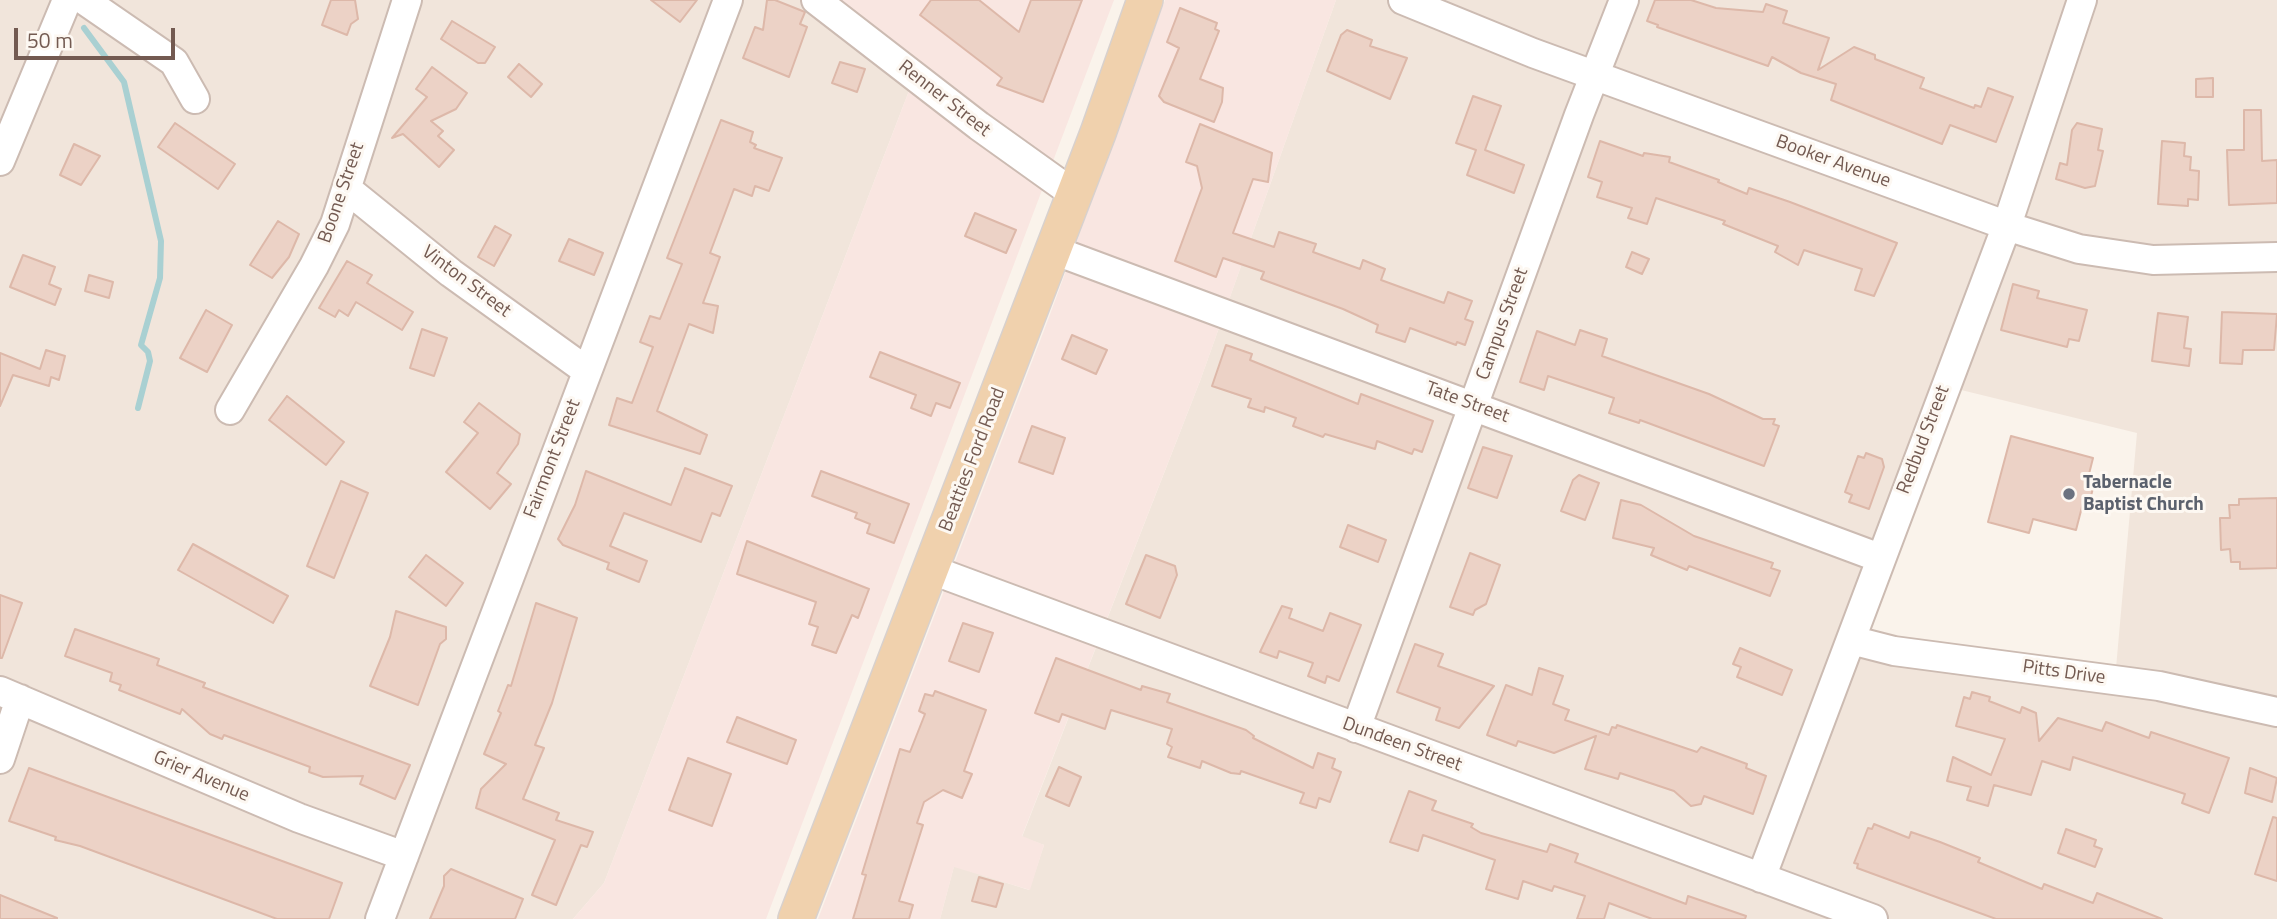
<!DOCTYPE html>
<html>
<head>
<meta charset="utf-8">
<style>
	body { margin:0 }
	#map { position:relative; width:2277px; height:919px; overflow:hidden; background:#faf3eb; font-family:"Titillium Web",sans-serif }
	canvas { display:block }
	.scale { position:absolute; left:14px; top:28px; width:161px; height:32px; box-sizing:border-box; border:4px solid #735a51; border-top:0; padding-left:9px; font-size:21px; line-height:24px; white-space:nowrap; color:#735a51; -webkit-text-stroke:5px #fdf8f2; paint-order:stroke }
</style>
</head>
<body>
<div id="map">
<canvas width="2277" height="919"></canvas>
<div class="scale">50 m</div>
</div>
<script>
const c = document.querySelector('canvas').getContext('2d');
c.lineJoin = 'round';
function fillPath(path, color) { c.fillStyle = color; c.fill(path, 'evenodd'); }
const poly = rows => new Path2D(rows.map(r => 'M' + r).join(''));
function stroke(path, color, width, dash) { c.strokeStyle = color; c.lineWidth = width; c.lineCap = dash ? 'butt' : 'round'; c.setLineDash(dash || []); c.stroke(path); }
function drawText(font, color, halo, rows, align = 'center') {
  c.font = font + ' "Titillium Web",sans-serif'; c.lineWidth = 6; c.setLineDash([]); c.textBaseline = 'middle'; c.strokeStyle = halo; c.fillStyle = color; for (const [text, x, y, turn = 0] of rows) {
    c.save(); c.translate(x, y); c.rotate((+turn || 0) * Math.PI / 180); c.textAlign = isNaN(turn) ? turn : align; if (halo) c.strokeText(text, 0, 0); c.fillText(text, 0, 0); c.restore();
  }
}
const residential = poly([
	[0,0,835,0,917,70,604,883,573,919,0,919],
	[1336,0,2277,0,2277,919,940,919,954,866,1029,890,1044,845,1022,837,1200,381],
	[1953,388,2137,433,2116,668,1864,635]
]);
const commercial = poly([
	[835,0,1114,0,766,919,573,919,604,883,917,70],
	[1165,0,1336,0,1200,381,1022,836,1044,845,1030,890,954,867,940,919,818,919,1048,320]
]);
const stream = poly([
	[84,28,124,82,161,241,160,278,141,345,148,352,150,361,138,408]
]);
const building = poly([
	[331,0,355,0,358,19,351,24,347,35,322,25,331,0],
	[651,0,697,0,680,22,651,0],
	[767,0,775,0,805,12,800,24,807,27,789,77,743,58,755,27,763,30,767,0],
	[931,0,979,0,1019,32,1031,0,1082,0,1043,102,997,85,1002,78,920,15,931,0],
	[1655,0,1691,0,1716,8,1763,12,1766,4,1787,11,1783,23,1829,38,1818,70,1854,47,1875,55,1875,59,1924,78,1920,88,1974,108,1975,105,1981,107,1988,88,2013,97,1996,142,1950,125,1942,144,1831,100,1836,84,1801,73,1772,57,1768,66,1657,27,1658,25,1647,21,1655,0],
	[1180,8,1217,23,1215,29,1219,31,1200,79,1223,88,1222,102,1214,122,1164,102,1159,96,1179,48,1167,42,1180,8],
	[452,21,495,47,485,63,478,63,441,39,452,21],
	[1347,30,1372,40,1370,46,1407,58,1390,99,1327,71,1341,35,1347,30],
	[840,62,865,69,857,92,832,83,840,62],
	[519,64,542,84,531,97,508,77,519,64],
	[432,67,467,93,456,109,431,121,443,131,438,136,454,150,439,167,403,134,392,138,427,97,416,89,432,67],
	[2213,78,2213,97,2196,97,2196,79,2213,78],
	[1473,96,1501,106,1485,150,1524,165,1514,193,1467,175,1476,150,1456,143,1473,96],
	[2244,110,2261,110,2262,161,2277,160,2277,203,2229,205,2227,150,2244,150,2244,110],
	[721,120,753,132,750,142,756,145,754,148,782,158,769,191,755,186,752,196,734,189,710,253,720,257,703,303,718,306,713,333,689,324,657,411,707,435,700,454,609,425,617,398,632,403,653,347,640,342,650,316,660,319,682,264,667,258,721,120],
	[175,123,235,164,218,189,158,147,175,123],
	[2077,123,2102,129,2098,150,2103,151,2095,186,2085,188,2056,179,2060,163,2067,165,2072,130,2077,123],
	[1200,124,1272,153,1268,182,1253,179,1233,233,1274,247,1279,232,1316,244,1313,252,1360,269,1363,260,1385,269,1381,280,1444,303,1448,292,1472,301,1465,319,1473,322,1465,345,1457,342,1456,345,1410,328,1405,342,1376,332,1378,325,1343,309,1261,279,1264,272,1223,258,1216,277,1175,261,1202,188,1197,166,1186,162,1200,124],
	[1600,141,1643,156,1644,153,1670,157,1669,162,1719,180,1718,182,1747,194,1749,188,1790,202,1897,243,1874,296,1855,290,1862,269,1804,250,1798,265,1775,252,1778,246,1723,224,1725,221,1656,198,1647,224,1628,218,1632,208,1597,197,1602,182,1588,177,1600,141],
	[2162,141,2185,143,2184,156,2191,157,2190,170,2199,171,2198,200,2188,199,2188,206,2158,204,2162,141],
	[74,144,100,156,81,185,60,175,74,144],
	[975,213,1016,230,1006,253,965,236,975,213],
	[278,221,299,234,289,257,272,278,250,265,278,221],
	[495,226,511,235,494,266,478,257,495,226],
	[569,239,603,253,594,275,559,261,569,239],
	[1632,252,1649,259,1642,274,1626,267,1632,252],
	[23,255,55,267,49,284,61,289,55,305,10,287,23,255],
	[347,261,372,275,367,283,413,312,402,330,356,302,348,316,339,310,335,317,319,308,347,261],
	[89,275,113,282,109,298,85,291,89,275],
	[2013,284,2039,291,2037,298,2087,310,2079,341,2069,339,2067,347,2001,330,2013,284],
	[206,310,232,325,207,372,180,358,206,310],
	[2222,312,2277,314,2274,350,2243,350,2242,364,2220,363,2222,312],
	[2158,313,2188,317,2184,348,2191,349,2189,366,2152,361,2158,313],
	[422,329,447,338,434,376,410,368,422,329],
	[1580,330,1607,339,1602,356,1709,394,1763,419,1775,419,1773,424,1779,426,1764,466,1640,420,1639,423,1609,413,1614,398,1548,376,1544,390,1520,382,1537,331,1575,345,1580,330],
	[1072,335,1107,350,1096,374,1062,359,1072,335],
	[1226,345,1252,354,1250,360,1358,404,1361,394,1433,421,1422,452,1414,449,1412,454,1377,441,1375,449,1325,434,1323,437,1293,426,1296,418,1265,407,1264,412,1248,407,1251,399,1212,386,1226,345],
	[46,350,65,356,59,380,51,377,49,386,13,375,0,406,0,353,40,369,46,350],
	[880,352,960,383,950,408,936,403,931,416,911,408,916,395,870,377,880,352],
	[287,396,344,442,326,465,269,420,287,396],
	[479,403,520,434,518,444,497,473,511,484,490,509,446,472,478,433,464,422,479,403],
	[1032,426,1065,438,1053,474,1019,462,1032,426],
	[2011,436,2093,458,2087,482,2094,484,2089,504,2083,503,2076,530,2033,519,2029,533,1988,522,2011,436],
	[1483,447,1512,456,1497,498,1468,488,1483,447],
	[1866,453,1882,459,1884,467,1869,509,1849,502,1852,495,1845,492,1858,456,1864,458,1866,453],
	[685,468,732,486,720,516,712,513,701,542,624,513,610,546,647,561,639,582,607,569,609,563,563,545,558,539,575,505,586,471,671,505,685,468],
	[821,471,909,504,894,543,867,533,870,524,855,518,857,513,812,496,821,471],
	[1579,475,1599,483,1585,520,1561,511,1573,480,1579,475],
	[341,481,368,493,334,578,307,566,341,481],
	[2277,498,2277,568,2240,569,2240,562,2231,562,2230,549,2221,550,2220,518,2230,518,2229,505,2239,505,2239,499,2277,498],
	[1621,500,1641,505,1694,536,1773,563,1771,568,1780,571,1770,596,1689,566,1687,570,1651,555,1654,548,1613,538,1621,500],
	[1348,525,1386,540,1378,562,1340,547,1348,525],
	[747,541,869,589,858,618,852,615,836,653,812,645,818,627,809,624,816,602,737,574,747,541],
	[193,544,288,596,273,623,178,570,193,544],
	[1470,553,1500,565,1486,604,1475,610,1473,615,1450,607,1470,553],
	[426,555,463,583,446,606,409,577,426,555],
	[1146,555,1175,566,1177,575,1160,618,1126,604,1146,555],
	[0,595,22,603,2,658,0,658,0,595],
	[536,603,577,618,552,703,535,745,544,748,523,799,559,813,556,820,593,832,587,847,581,845,556,905,532,895,555,840,476,808,481,789,506,764,484,754,501,713,498,711,508,685,511,686,536,603],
	[1282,606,1292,609,1289,618,1323,631,1330,613,1361,625,1339,681,1327,676,1325,683,1308,676,1313,663,1279,651,1277,658,1260,652,1282,606],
	[396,611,446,627,446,639,440,644,418,705,370,686,390,637,396,611],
	[963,623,993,633,979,672,949,661,963,623],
	[75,629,159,659,157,665,205,683,203,687,410,765,395,799,360,784,363,776,323,777,309,772,310,767,224,735,222,739,210,734,182,709,180,714,119,690,121,685,110,681,112,673,65,656,75,629],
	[1415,644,1443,654,1438,666,1494,686,1459,728,1436,720,1440,708,1397,692,1415,644],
	[1740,648,1792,670,1782,695,1737,677,1741,667,1733,664,1740,648],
	[1056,658,1141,690,1142,686,1170,694,1167,702,1246,730,1254,736,1253,738,1313,768,1318,753,1335,759,1332,768,1341,772,1330,802,1319,798,1316,808,1300,803,1304,793,1241,771,1240,774,1231,773,1202,761,1200,768,1168,757,1172,747,1167,744,1172,729,1111,710,1105,729,1062,714,1059,722,1035,713,1056,658],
	[1539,668,1563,676,1553,704,1569,710,1565,720,1609,735,1612,727,1616,728,1617,725,1697,752,1701,747,1747,764,1746,768,1766,776,1753,814,1704,796,1701,804,1691,806,1674,791,1620,773,1618,779,1585,769,1596,736,1554,753,1518,741,1516,746,1487,735,1506,685,1532,695,1539,668],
	[935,691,986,710,964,771,972,774,962,798,943,790,924,802,917,823,923,825,899,901,913,905,909,919,853,919,866,875,862,874,900,749,910,752,925,714,919,711,925,694,933,696,935,691],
	[1972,692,1990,697,1989,701,2020,713,2022,707,2036,713,2039,741,2058,718,2102,731,2106,722,2149,738,2151,732,2229,758,2209,813,2182,803,2185,794,2073,757,2070,770,2042,761,2031,795,1994,785,1988,806,1967,800,1971,787,1947,781,1953,757,1991,775,2005,739,1956,726,1964,697,1970,699,1972,692],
	[737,717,796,740,787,764,727,742,737,717],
	[688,758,731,774,712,826,669,810,688,758],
	[1059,767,1081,777,1069,806,1046,796,1059,767],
	[29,768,342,883,329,919,277,919,80,846,55,840,56,837,9,821,29,768],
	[2250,768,2277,778,2272,802,2245,793,2250,768],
	[1409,791,1436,801,1432,810,1473,824,1471,827,1481,833,1547,852,1550,844,1578,854,1575,862,1686,904,1688,896,1746,916,1745,919,1652,919,1609,903,1604,919,1577,919,1585,896,1554,886,1552,891,1523,881,1518,899,1486,889,1495,860,1423,835,1418,851,1390,842,1409,791],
	[2273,817,2277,818,2277,881,2255,874,2273,817],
	[1874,824,1909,838,1911,832,1940,842,1980,858,1978,862,2042,889,2044,884,2093,903,2097,893,2162,919,1996,919,1857,868,1858,864,1854,863,1868,828,1872,829,1874,824],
	[2066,829,2096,840,2094,846,2102,849,2095,867,2058,853,2066,829],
	[451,869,523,899,515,919,430,919,444,886,444,876,451,869],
	[979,877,1003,884,996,907,972,901,979,877],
	[0,895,57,918,57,919,0,919,0,895]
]);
const minor = poly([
	[84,0,174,62,195,99],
	[816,0,979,126,1074,194],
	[1403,0,1533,53,2019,230,2079,249,2153,260,2277,257],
	[0,161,67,0],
	[347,189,451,273,587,371],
	[1053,250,1880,558],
	[230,410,314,266,335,224,407,0],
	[932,570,1873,919],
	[1851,640,1894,651,2159,686,2277,712],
	[0,691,299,818,404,856],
	[1356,728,1579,115,1624,0],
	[0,759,20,699],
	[1761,878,2007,225,2082,0],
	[380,919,728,0]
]);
const major = poly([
	[796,919,1098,133,1145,0]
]);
const markers = [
	[2069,494,7,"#6b7280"]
];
const streetNames = [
	["Renner Street",944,99,38],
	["Booker Avenue",1833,162,20],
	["Boone Street",342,193,-71],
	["Vinton Street",466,282,37],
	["Campus Street",1503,324,-70],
	["Tate Street",1467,403,20],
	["Redbud Street",1924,440,-69],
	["Fairmont Street",553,459,-69],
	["Beatties Ford Road",973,460,-69],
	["Pitts Drive",2064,673,8],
	["Dundeen Street",1402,745,20],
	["Grier Avenue",201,777,23]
];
const worshipNames = [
	["Tabernacle",2083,483],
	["Baptist Church",2083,505]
];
fillPath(residential, '#f1e5db');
fillPath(commercial, '#f9e6e1');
stroke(stream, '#a9d0d2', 6);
fillPath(building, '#ecd2c6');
stroke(building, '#ddb8a9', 2);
stroke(minor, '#ccbbb2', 32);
stroke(major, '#d8d1ce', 38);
stroke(minor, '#fff', 28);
stroke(major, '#f0d1ad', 35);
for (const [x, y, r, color] of markers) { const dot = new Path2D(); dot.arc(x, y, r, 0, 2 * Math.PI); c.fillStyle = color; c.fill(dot); stroke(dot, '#fdf8f2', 2.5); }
drawText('19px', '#735a51', '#fdf8f2', streetNames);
drawText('bold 19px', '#5b616d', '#fdf8f2', worshipNames, 'left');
</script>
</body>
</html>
